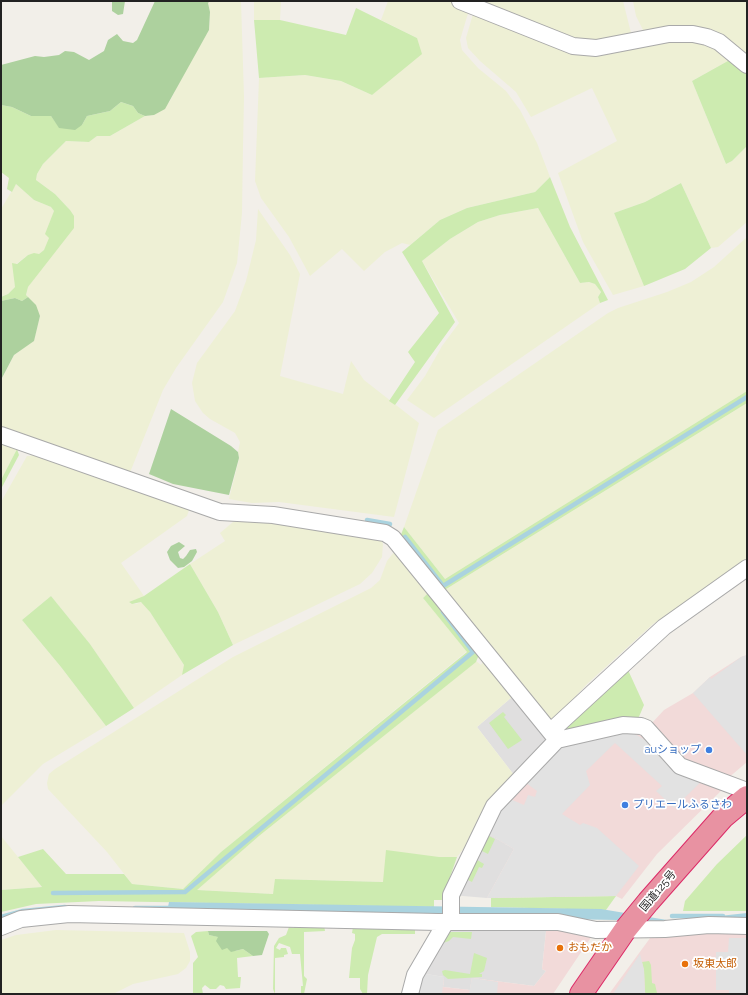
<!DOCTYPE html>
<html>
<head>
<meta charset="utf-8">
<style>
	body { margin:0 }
	#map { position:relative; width:748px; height:995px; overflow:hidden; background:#f2efe9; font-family:Raleway,sans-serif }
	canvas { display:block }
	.frame { position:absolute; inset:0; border:2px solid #222; pointer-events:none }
</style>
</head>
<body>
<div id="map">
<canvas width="748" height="995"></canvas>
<div class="frame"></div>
</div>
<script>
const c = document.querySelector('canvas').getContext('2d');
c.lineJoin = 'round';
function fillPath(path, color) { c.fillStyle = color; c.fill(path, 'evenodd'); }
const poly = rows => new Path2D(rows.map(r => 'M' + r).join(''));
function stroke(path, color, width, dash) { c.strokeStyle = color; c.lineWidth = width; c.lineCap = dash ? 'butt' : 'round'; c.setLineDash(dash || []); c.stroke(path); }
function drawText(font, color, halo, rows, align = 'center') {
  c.font = font + ' Raleway,"Noto Sans JP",sans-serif'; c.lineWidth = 3.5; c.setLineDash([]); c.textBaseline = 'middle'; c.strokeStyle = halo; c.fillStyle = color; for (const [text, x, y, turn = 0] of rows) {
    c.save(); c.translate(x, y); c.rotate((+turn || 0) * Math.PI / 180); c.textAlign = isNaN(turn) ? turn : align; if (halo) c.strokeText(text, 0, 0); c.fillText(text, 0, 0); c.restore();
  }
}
const residential = poly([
	[512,697,557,740,514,775,477,727],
	[482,830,514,849,487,898,451,895],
	[446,922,547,922,542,969,546,971,534,986,472,978,470,990,443,987,444,977,420,973]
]);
const commercial = poly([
	[747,655,747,762,727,779,682,763,651,724,664,710,693,693,710,677,741,657],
	[632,725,680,766,728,784,657,854,622,899,616,896,487,898,514,849,482,830,557,740],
	[547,922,596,930,553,994,410,994,444,977,443,987,470,990,472,978,534,986,546,971,542,969],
	[747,926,747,994,609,994,656,930]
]);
const farmland = poly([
	[210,1,241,1,244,97,243,146,242,213,237,263,223,302,176,368,163,390,129,475,1,431,1,381,14,355,34,340,40,316,26,295,28,287,38,272,70,210,55,194,36,180,37,174,43,164,66,141,89,142,97,136,110,136,145,116,154,115,170,101,186,69,209,30,210,12,208,3],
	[254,1,281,1,280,20,254,20],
	[388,1,449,1,469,10,460,40,462,50,478,68,506,91,520,110,537,143,550,177,535,192,467,208,440,220,410,245,402,243,385,252,364,271,342,249,310,276,289,237,261,198,255,181,259,78,305,75,341,81,372,95,417,38,381,20],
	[464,1,623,1,631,33,630,36,596,45],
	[633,1,747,1,747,60,736,50,644,32,636,16],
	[473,14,556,46,701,40,735,57,692,81,726,164,732,161,747,146,747,222,718,247,711,248,681,183,645,202,614,213,644,286,613,295,583,242,558,173,617,141,592,88,531,117,516,92,480,61,468,48,466,38],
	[16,184,34,200,51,207,54,211,53,216,49,224,49,242,44,250,39,254,28,255,16,264,14,273,15,287,8,294,1,297,1,209],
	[538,208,580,283,589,282,595,284,601,292,598,297,600,303,434,418,407,400,425,376,442,346,459,323,422,261,450,239,478,222,500,215],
	[258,209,290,255,300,274,280,376,343,394,351,361,364,380,419,423,394,517,279,502,252,503,229,499,239,459,238,452,240,442,235,433,210,419,203,413,195,401,192,383,197,363,235,311,246,281,256,240],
	[747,237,747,391,445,579,404,527,438,430,608,313,618,308,667,292,691,282,714,267],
	[747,403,747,559,700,594,653,624,587,684,550,724,443,591],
	[1,439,17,449,1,480],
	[34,453,188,507,189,510,187,516,121,563,144,596,129,603,136,604,141,602,145,604,184,665,184,670,182,675,134,708,90,644,51,596,22,620,61,667,106,726,43,764,1,806,1,502,27,456,30,456],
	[246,518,381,539,383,544,382,557,372,573,360,584,233,645,218,612,190,564,225,541,220,533,233,522],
	[394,552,398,554,430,591,423,598,467,651,221,852,183,889,132,884,107,852,48,789,47,783,49,774,55,769,233,657,371,588,380,580,387,561],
	[484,660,512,697,477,727,514,775,493,798,479,817,464,848,457,857,439,857,384,882,276,879,273,894,196,890,259,836,476,661,481,665],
	[1,836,18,857,42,887,1,890],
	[56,930,184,933,190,952,190,961,186,968,178,974,133,984,113,994,1,994,1,940,16,935]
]);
const grass = poly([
	[356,8,417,38,422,54,372,95,341,81,305,75,259,78,254,20,280,20,346,35],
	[735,57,747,71,747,146,732,161,726,164,692,81],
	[121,102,133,106,138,113,145,116,110,136,97,136,89,142,66,141,43,164,37,174,36,180,55,194,70,210,74,216,74,228,28,287,26,295,28,297,22,301,15,298,1,301,1,297,8,294,15,287,12,263,17,264,28,255,34,253,39,254,44,250,49,238,45,234,54,211,51,207,34,200,16,184,12,192,7,189,9,178,1,172,1,105,12,107,31,116,51,116,59,127,82,125,87,116,110,111],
	[550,177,570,227,608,300,600,303,598,297,601,292,595,284,589,282,580,283,538,208,500,215,478,222,450,239,422,261,455,322,395,405,389,401,415,362,408,352,439,313,402,252,440,220,467,208,535,192],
	[681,183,711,248,685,269,644,286,614,213,645,202],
	[747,391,747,403,443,591,400,537,404,527,445,579],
	[17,449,19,455,1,489,1,480],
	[190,564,218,612,233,645,182,675,184,665,150,612,141,602,132,604,129,602,144,596],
	[430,591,480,652,476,662,259,836,197,890,273,894,275,879,383,882,386,850,439,857,457,857,442,900,434,900,434,907,99,901,36,904,1,912,1,890,42,887,18,857,43,849,66,874,124,874,132,884,183,889,221,852,467,652,423,598],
	[51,596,90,644,134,708,106,726,61,667,22,620],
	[628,670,644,705,638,719,562,731],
	[503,712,506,715,504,717,522,740,508,749,489,723],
	[485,834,495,839,488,854,480,850],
	[747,835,747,911,683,911,685,901,717,864],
	[474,858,484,864,482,868,479,867,472,882,466,879],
	[616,896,606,910,491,907,491,898],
	[294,925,324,925,325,931,304,932,304,976,307,979,304,994,301,994,301,986,303,986,300,954,292,954,290,947,279,943,276,948,280,950,281,948,286,948,288,954,284,955,284,957,275,958,275,994,273,989,274,946,279,938,286,935,289,927,294,928],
	[353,927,415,927,415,934,382,934,377,937,368,975,367,994,363,994,360,989,360,978,349,978,352,948,355,940,355,934,352,933],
	[208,931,209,935,219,937,227,948,235,951,243,949,253,956,237,958,238,977,241,977,240,988,226,989,224,986,220,985,216,989,210,989,205,985,202,988,203,994,193,994,193,963,198,957,191,936,196,932],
	[442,932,472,932,471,939,453,937,449,941,440,944],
	[474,953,487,958,484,971,479,974,482,974,482,977,448,979,443,975,442,971,445,970,470,974],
	[649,961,651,965,652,983,655,984,657,993,681,994,646,994,645,992,644,970,642,962]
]);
const forest = poly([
	[112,1,125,1,123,14,118,15,112,11],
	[155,1,210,1,208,3,210,12,209,30,165,109,154,115,145,116,138,113,133,106,121,102,110,111,87,116,82,125,75,130,59,128,51,116,31,116,12,107,1,105,1,65,35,56,44,57,59,55,65,51,74,52,89,60,104,51,108,40,117,34,123,41,133,43,137,40],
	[28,297,36,305,40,316,34,341,14,355,2,378,1,301,15,298,22,301],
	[171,409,231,446,238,452,239,458,229,495,173,484,149,474],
	[179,542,185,546,178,552,180,558,183,559,186,556,190,550,196,549,197,552,192,561,184,567,178,568,170,560,167,552,171,546],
	[208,931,267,931,269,934,262,955,253,956,243,949,231,952,227,948,222,950,216,941,218,937,209,935]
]);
const parking = poly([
	[747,655,747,755,693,693,710,677,711,679,741,657],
	[625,732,635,734,647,741,703,780,674,808,656,791,662,786,615,743,586,771,590,785,562,814,580,825,583,823,597,828,639,866,616,896,487,898,514,849,487,833,497,814,510,799,524,805,528,795,535,797,537,791,526,783,561,745],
	[729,938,747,938,747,994,729,994,729,990,716,990,716,952,728,952],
	[640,954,644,970,645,994,613,994],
	[420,973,444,977,442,994,413,994],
	[472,978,498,982,497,994,469,994]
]);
const water = poly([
	[169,902,601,909,673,921,747,913,747,921,673,921,167,912]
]);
const stream = poly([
	[367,520,390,524],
	[405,537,443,586,747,397],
	[53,893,185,892,473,652,443,612],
	[135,908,173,908],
	[672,916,723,916],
	[1,917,23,911,65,907]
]);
const street = poly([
	[460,1,573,46,596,48,669,34,693,34,707,37,719,42,747,65],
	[1,435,220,512,273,515,385,533,393,538,557,740],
	[551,731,664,627,747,568],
	[451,922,451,895,494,806,557,740,623,725,641,726,646,728,680,766,747,791],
	[1,927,21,919,69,914,438,922,558,922,596,930,665,929,709,925,747,926],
	[410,994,415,975,446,922]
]);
const highway = poly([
	[581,994,625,930,648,902,723,817,747,797]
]);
const markers = [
	[709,750,4,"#3f7fe0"],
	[625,805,4,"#3f7fe0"],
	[560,948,4,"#e8710a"],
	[685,964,4,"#e8710a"]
];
const shopNames = [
	["auショップ",701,750],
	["プリエールふるさわ",633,805,"left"]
];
const streetNames = [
	["国道125号",658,891,-50]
];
const foodNames = [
	["おもだか",568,948],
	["坂東太郎",693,964]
];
fillPath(residential, '#e0dfdf');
fillPath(commercial, '#f2dad9');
fillPath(farmland, '#eef0d5');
fillPath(grass, '#cdebb0');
fillPath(forest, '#add19e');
fillPath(parking, '#e2e2e2');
fillPath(water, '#aad3df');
stroke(stream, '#aad3df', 4.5);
stroke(street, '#a9a9a9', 18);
stroke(highway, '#dc2a67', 24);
stroke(street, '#fff', 16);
stroke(highway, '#e892a2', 22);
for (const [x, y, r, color] of markers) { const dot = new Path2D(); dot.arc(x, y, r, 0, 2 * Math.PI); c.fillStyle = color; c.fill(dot); stroke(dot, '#fff', 1.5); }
drawText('11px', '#366cbe', '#fff', shopNames, 'right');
drawText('11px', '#222', '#fff', streetNames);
drawText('11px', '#c56008', '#fff', foodNames, 'left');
</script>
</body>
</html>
